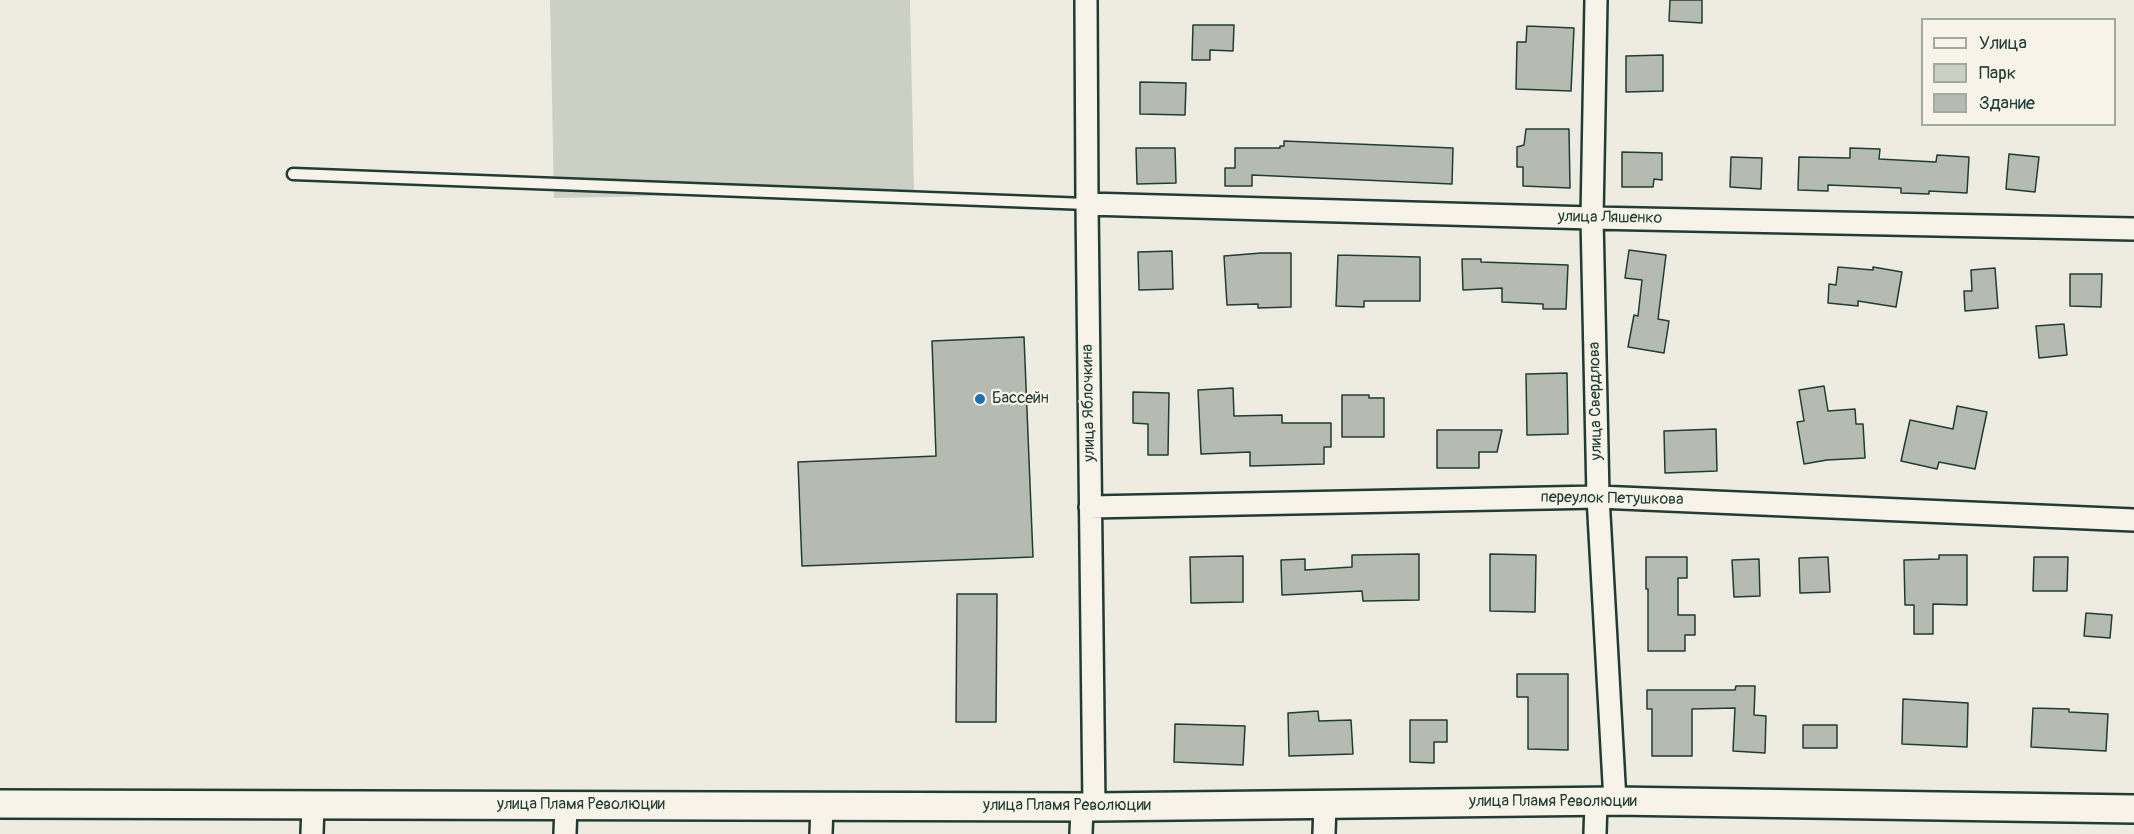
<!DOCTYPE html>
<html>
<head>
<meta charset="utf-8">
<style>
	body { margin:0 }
	#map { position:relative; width:2134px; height:834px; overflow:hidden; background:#eeece1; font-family:Pangolin,sans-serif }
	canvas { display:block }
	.legend { position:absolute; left:1921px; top:18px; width:195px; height:108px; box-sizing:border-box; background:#f7f3e8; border:2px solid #a1aaa0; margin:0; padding:8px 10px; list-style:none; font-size:18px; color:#1f3d34 }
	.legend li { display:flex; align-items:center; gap:12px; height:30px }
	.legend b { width:30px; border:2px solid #a1aaa0 }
</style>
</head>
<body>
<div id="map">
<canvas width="2134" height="834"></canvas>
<ul class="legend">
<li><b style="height:8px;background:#f7f3e8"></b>Улица</li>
<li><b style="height:16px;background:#cccfc4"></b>Парк</li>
<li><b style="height:16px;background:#b5bbb0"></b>Здание</li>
</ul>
</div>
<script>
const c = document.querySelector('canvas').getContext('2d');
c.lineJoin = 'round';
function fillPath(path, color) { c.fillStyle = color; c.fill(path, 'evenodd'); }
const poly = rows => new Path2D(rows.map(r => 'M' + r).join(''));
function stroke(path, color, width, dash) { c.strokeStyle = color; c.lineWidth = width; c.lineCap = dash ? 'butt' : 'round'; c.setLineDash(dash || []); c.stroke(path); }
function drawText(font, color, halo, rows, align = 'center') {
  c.font = font + ' Pangolin,sans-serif'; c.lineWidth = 4.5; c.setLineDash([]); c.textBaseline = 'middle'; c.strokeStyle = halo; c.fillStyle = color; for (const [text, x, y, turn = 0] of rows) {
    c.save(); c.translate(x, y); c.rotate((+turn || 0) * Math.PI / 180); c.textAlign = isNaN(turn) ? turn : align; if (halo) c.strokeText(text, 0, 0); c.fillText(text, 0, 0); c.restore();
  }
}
const green = poly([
	[550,0,910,0,914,191,554,198]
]);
const building = poly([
	[1670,0,1702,0,1702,23,1669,21,1670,0],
	[1193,25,1234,25,1233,51,1210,50,1210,60,1192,60,1193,25],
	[1527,26,1574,28,1571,91,1516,89,1517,42,1526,42,1527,26],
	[1663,55,1663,91,1626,92,1626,56,1663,55],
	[1140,82,1186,83,1185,115,1140,114,1140,82],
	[1526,129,1569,129,1570,188,1523,186,1523,167,1517,167,1517,147,1524,145,1526,129],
	[1284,141,1453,148,1452,184,1252,175,1252,186,1225,186,1225,168,1235,168,1235,148,1280,148,1280,146,1284,146,1284,141],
	[1136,148,1175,148,1176,183,1137,184,1136,148],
	[1850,148,1880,149,1879,159,1936,162,1937,155,1969,157,1967,193,1929,191,1929,194,1901,193,1901,188,1828,185,1828,191,1798,190,1799,157,1850,158,1850,148],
	[1622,152,1662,153,1662,180,1654,179,1653,187,1622,187,1622,152],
	[2009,154,2039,157,2035,192,2006,189,2009,154],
	[1731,157,1762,158,1761,189,1730,187,1731,157],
	[1629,250,1666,255,1658,319,1669,321,1664,353,1628,347,1634,315,1638,316,1642,280,1625,278,1629,250],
	[1172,251,1173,289,1139,290,1138,252,1172,251],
	[1261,253,1291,253,1291,307,1258,308,1258,304,1227,305,1224,256,1261,253],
	[1338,255,1420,257,1420,301,1364,301,1364,307,1336,306,1338,255],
	[1462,259,1481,259,1481,262,1568,265,1566,309,1543,309,1543,304,1502,302,1502,288,1463,290,1462,259],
	[1838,267,1873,270,1873,267,1902,272,1896,307,1858,301,1858,306,1828,303,1829,284,1836,285,1838,267],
	[1995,268,1998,308,1965,311,1964,291,1972,291,1971,270,1995,268],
	[2070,274,2102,274,2101,307,2070,306,2070,274],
	[2064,324,2067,355,2039,358,2036,326,2064,324],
	[1024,337,1033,557,802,566,798,462,936,456,932,341,1024,337],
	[1567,373,1568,434,1527,435,1526,374,1567,373],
	[1824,386,1828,411,1855,409,1856,424,1863,424,1865,458,1827,460,1804,464,1797,422,1804,421,1799,390,1824,386],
	[1233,388,1234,416,1282,415,1282,423,1331,423,1331,447,1324,447,1324,464,1250,466,1250,452,1201,454,1198,390,1233,388],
	[1133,392,1169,393,1168,455,1148,455,1148,424,1133,423,1133,392],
	[1342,395,1369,395,1369,398,1384,398,1384,437,1342,437,1342,395],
	[1957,406,1987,412,1975,469,1939,462,1937,469,1901,461,1910,420,1953,429,1957,406],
	[1716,429,1717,471,1665,473,1664,431,1716,429],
	[1437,430,1502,430,1497,452,1479,452,1479,468,1437,468,1437,430],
	[1419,554,1419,600,1363,601,1362,591,1282,595,1281,560,1305,559,1305,570,1352,567,1352,555,1419,554],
	[1490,554,1536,555,1535,612,1490,611,1490,554],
	[1939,555,1967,555,1967,605,1933,604,1933,634,1914,634,1914,605,1905,605,1904,560,1939,559,1939,555],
	[1243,556,1243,602,1191,603,1190,557,1243,556],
	[1646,557,1687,557,1687,578,1678,578,1678,615,1695,615,1695,635,1685,635,1685,651,1648,651,1648,589,1646,589,1646,557],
	[1828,557,1830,592,1800,593,1799,558,1828,557],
	[2034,557,2068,557,2067,591,2033,591,2034,557],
	[1759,559,1760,596,1734,597,1732,560,1759,559],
	[957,594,997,594,996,722,956,722,957,594],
	[2086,613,2112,615,2110,638,2084,636,2086,613],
	[1517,674,1568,674,1568,750,1528,749,1528,697,1517,697,1517,674],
	[1736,686,1755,686,1754,715,1766,716,1765,753,1733,751,1735,708,1692,709,1692,756,1652,756,1652,709,1647,709,1647,690,1735,690,1736,686],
	[1903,699,1968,703,1967,747,1902,744,1903,699],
	[2033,708,2069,709,2069,712,2108,714,2106,751,2031,747,2033,708],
	[1318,711,1319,721,1351,720,1353,754,1289,756,1288,713,1318,711],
	[1410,720,1447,720,1447,742,1434,742,1434,763,1410,762,1410,720],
	[1175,724,1245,726,1243,765,1174,762,1175,724],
	[1803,725,1837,725,1837,748,1803,748,1803,725]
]);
const service = poly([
	[293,174,1087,204]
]);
const minor = poly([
	[1086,0,1087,204,1094,807],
	[1596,0,1592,218,1598,497,1615,801],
	[1087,204,1592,218,2134,229],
	[1090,507,1598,497,2134,520],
	[312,834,313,805],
	[565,834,566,805],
	[821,834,822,806],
	[1081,834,1082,807],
	[1324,834,1325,804],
	[1595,834,1596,801]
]);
const tertiary = poly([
	[0,804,1094,807,1615,801,2134,809]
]);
const markers = [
	[980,399,6,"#1f6fb2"]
];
const streetNames = [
	["улица Ляшенко",1610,218,1],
	["улица Свердлова",1596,401,-91],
	["улица Яблочкина",1089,403,-91],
	["переулок Петушкова",1612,499,1],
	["улица Пламя Революции",1553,802],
	["улица Пламя Революции",581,805],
	["улица Пламя Революции",1067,806]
];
const poiNames = [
	["Бассейн",992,399]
];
fillPath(green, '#cccfc4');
fillPath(building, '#b5bbb0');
stroke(building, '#1f3d34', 1.5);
stroke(service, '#1f3d34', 15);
stroke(minor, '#1f3d34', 26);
stroke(tertiary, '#1f3d34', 32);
stroke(service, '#f7f3e8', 10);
stroke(minor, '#f7f3e8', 21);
stroke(tertiary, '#f7f3e8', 27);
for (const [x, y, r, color] of markers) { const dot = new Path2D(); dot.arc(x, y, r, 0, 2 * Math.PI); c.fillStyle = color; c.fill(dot); stroke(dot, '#f7f3e8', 2); }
drawText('16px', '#1f3d34', '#f7f3e8', streetNames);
drawText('16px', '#1f3d34', '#f7f3e8', poiNames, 'left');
</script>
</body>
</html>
